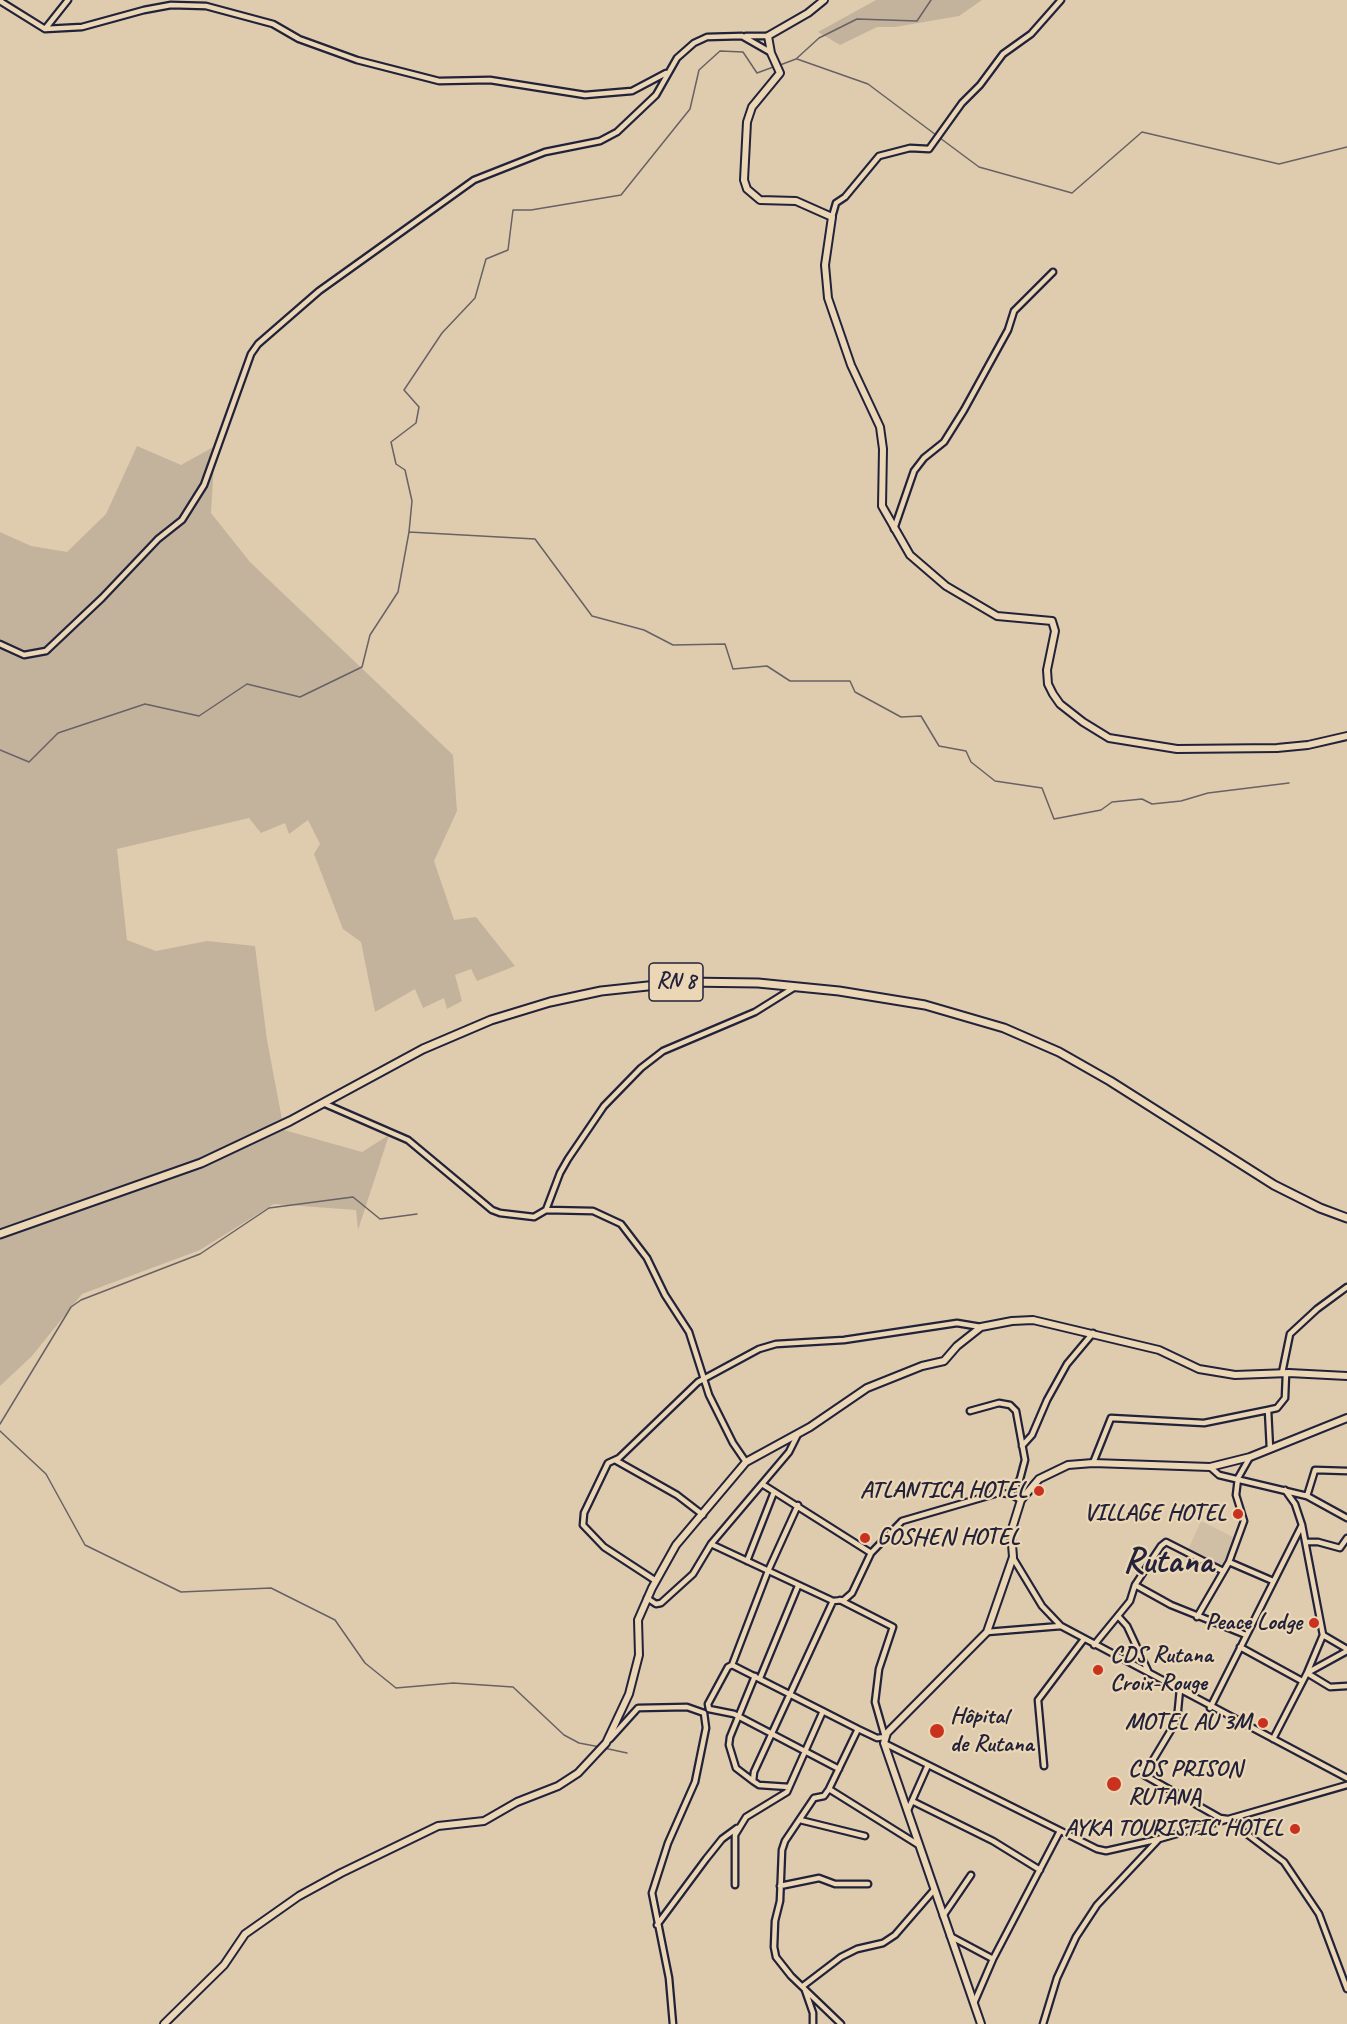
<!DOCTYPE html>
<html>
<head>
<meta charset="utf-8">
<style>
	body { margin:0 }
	canvas { display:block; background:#dfccae }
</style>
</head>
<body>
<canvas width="1347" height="2024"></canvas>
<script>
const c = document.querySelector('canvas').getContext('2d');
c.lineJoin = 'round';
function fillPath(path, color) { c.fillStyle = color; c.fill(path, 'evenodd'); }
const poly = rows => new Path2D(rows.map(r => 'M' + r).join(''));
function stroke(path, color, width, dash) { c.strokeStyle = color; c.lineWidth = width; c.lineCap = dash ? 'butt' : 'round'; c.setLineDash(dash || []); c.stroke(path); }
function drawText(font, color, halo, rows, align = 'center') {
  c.font = font + ' Caveat,sans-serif'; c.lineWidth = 4.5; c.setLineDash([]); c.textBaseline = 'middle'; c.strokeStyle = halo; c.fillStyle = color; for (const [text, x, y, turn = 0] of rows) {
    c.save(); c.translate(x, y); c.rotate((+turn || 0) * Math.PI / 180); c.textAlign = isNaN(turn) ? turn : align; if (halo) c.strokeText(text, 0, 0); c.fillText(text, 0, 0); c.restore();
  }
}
const built = poly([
	[1201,1521,1235,1538,1221,1567,1188,1550]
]);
const green = poly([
	[876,0,982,0,959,16,895,27,877,27,840,45,818,32],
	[137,446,181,465,215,446,211,513,250,562,453,755,457,811,434,861,454,920,476,917,515,966,477,981,471,969,455,975,462,1001,447,1009,444,998,423,1008,415,989,375,1012,361,942,343,929,314,854,320,844,308,820,289,834,285,823,261,833,249,818,117,849,127,940,156,951,207,941,255,946,267,1040,284,1130,362,1152,389,1135,358,1230,356,1210,274,1204,200,1250,82,1294,32,1356,0,1386,0,532,31,546,67,552,106,514]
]);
const stream = poly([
	[797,59,868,84,936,135],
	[780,65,796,59,819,38,857,19,917,21,931,0],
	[940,138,979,167,1072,193,1142,132,1279,164,1347,147],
	[409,532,535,539,592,616,644,630,673,645,725,644,733,669,767,666,790,681,850,681,855,692,901,717,921,716,939,746,966,751,971,762,995,781,1042,788,1054,819,1101,810,1112,802,1142,799,1152,804,1181,801,1208,793,1289,783],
	[0,750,29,762,58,733,145,704,199,716,247,684,300,697,362,667,370,635,398,592,409,532,412,501,405,470,396,464,391,442,416,423,419,407,404,390,442,333,475,298,486,259,508,250,513,210,531,210,621,195,690,109,699,70,720,51,743,52,757,73,776,66],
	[0,1424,71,1307,81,1300,200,1254,269,1208,353,1197,380,1219,417,1214],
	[0,1431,46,1474,85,1545,181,1592,271,1588,335,1620,365,1663,396,1688,453,1683,513,1687,564,1735,579,1743,600,1747],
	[604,1748,627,1753]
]);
const street = poly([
	[68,0,45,29,82,27,144,10,171,5,206,6,273,24,299,39,357,60,439,81,490,80,585,95,632,91,666,73],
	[0,1,45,29],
	[746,36,768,36],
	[832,217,836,203,845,197,879,156,910,148,929,149,962,103,980,85,1003,54,1031,34,1061,0],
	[894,529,914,471,924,458,944,442,964,410,1008,330,1014,311,1053,272],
	[0,644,24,655,46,651,102,598,158,539,182,520,204,485,251,354,258,344,319,291,474,180,545,152,600,141,617,132,656,95,677,58,694,43,707,37,742,36,770,52],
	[323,1103,408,1140,492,1210,500,1213,534,1217,546,1210,593,1211,621,1224,647,1258,665,1295,689,1332,709,1395,733,1443,746,1462],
	[546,1210,560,1173,568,1159,604,1106,641,1068,663,1051,755,1012,795,987],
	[1282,1373,1290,1334,1317,1309,1347,1287],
	[970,1411,999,1403,1010,1405,1016,1411,1025,1460,1020,1479,1010,1494],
	[1022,1446,1032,1435,1047,1400,1067,1364,1093,1333],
	[1270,1449,1268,1410,1277,1408,1285,1398,1286,1373],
	[1250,1457,1238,1478,1236,1495,1244,1521,1229,1562,1273,1581],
	[615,1460,677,1495,703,1515],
	[1093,1463,1111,1418,1204,1423,1268,1410],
	[1210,1467,1219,1475,1307,1496,1347,1518],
	[762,1484,871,1553],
	[1285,1490,1295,1504,1302,1525,1323,1635,1347,1649],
	[1307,1496,1315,1470,1347,1471],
	[798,1505,768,1571,732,1665,728,1667,708,1704,709,1709,734,1714,839,1769],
	[1306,1542,1318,1542,1340,1548,1347,1538],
	[711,1544,833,1601],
	[1013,1558,1042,1606,1061,1626,1347,1778],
	[747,1561,774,1492],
	[1223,1571,1166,1542,1161,1546,1135,1585,1171,1605,1246,1635],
	[656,1581,604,1547,583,1525,584,1513,608,1463,619,1458,698,1382,759,1349,776,1344,844,1340,957,1323,981,1327],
	[647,1598,656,1604,661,1603,693,1574,711,1544,789,1452,798,1434],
	[1118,1616,1127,1626,1148,1671],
	[1197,1617,1229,1562],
	[987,1632,1061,1626],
	[1323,1635,1307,1673,1330,1687,1347,1686],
	[1094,1645,1130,1601,1135,1585],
	[1240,1647,1302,1681],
	[732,1665,858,1729,877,1738,885,1737,875,1702,879,1669,893,1627,840,1600],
	[760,1678,798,1586],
	[1180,1689,1177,1720,1144,1775,1220,1818,1227,1819,1284,1862,1319,1914,1347,1989],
	[1210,1708,1302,1525],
	[610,1739,638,1708,687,1707,704,1713,706,1728,695,1782,668,1843,652,1893,669,1978,673,2024],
	[1273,1739,1307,1673,1347,1651],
	[884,1743,1097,1849,1106,1851,1159,1839],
	[1044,1766,1038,1700,1084,1639],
	[753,1781,736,1768,729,1745,730,1737,755,1676],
	[789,1787,759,1785,753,1781,754,1772,833,1601,844,1600,852,1593,871,1553,902,1521,998,1493,1010,1494,1021,1500],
	[829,1789,917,1844],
	[912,1801,993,1841,1040,1870],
	[908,1810,928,1765],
	[800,1820,865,1836],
	[735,1885,735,1835,746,1817,787,1792,823,1711],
	[780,1886,819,1878,835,1884,868,1884],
	[943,1916,971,1875],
	[657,1925,706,1859,722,1839,737,1828],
	[950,1936,993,1959,1060,1831],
	[803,1986,841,1957,857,1949,883,1943,895,1935,934,1890],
	[805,1990,813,2013,813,2024],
	[974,2003,993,1959],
	[841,2024,791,1976,776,1957,774,1947,775,1921,780,1901,782,1850,785,1841,814,1798,824,1796,829,1789,858,1729],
	[1043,2024,1057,1978,1076,1937,1097,1905,1159,1839,1347,1785]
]);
const secondary = poly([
	[824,0,808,13,768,36,771,53,780,73,752,107,747,122,744,180,747,189,760,200,796,201,832,217,825,265,828,298,851,365,880,427,883,449,882,506,910,555,946,586,997,616,1052,621,1055,631,1047,670,1048,684,1053,694,1060,704,1083,722,1109,738,1177,749,1277,748,1308,745,1347,736],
	[164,2024,224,1965,245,1934,299,1896,341,1873,438,1826,484,1821,517,1802,558,1786,578,1773,606,1743,629,1694,639,1655,638,1620,652,1588,676,1545,746,1462,810,1427,867,1388,922,1366,944,1361,957,1346,981,1327,1012,1321,1033,1320,1159,1350,1199,1369,1235,1375,1289,1373,1347,1376],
	[981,2024,884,1743,887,1733,987,1632,1013,1557,1011,1532,1021,1500,1039,1479,1068,1465,1093,1463,1210,1467,1250,1457,1347,1418]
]);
const primary = poly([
	[0,1234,201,1163,290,1121,423,1049,491,1020,550,1002,601,991,685,982,758,983,839,991,925,1005,1004,1028,1059,1052,1110,1081,1274,1185,1320,1208,1347,1218]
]);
const markers = [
	[1039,1491,6,"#c8321e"],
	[1238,1514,6,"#c8321e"],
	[865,1538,6,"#c8321e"],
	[1314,1623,6,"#c8321e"],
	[1098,1670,6,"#c8321e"],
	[1263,1723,6,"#c8321e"],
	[937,1731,8,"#c8321e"],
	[1114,1784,8,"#c8321e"],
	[1295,1829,6,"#c8321e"]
];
const shields = [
	[676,982,54]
];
const shieldNames = [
	["RN 8",676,982]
];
const poiNames = [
	["ATLANTICA HOTEL",1027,1491],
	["VILLAGE HOTEL",1226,1514],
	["GOSHEN HOTEL",877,1538,"left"],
	["Peace Lodge",1302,1623],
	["CDS Rutana",1110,1656,"left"],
	["Croix-Rouge",1110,1684,"left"],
	["Hôpital",950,1717,"left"],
	["de Rutana",950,1745,"left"],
	["MOTEL AU 3M",1251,1723],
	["CDS PRISON",1128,1770,"left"],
	["RUTANA",1128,1798,"left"],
	["AYKA TOURISTIC HOTEL",1283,1829]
];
const townNames = [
	["Rutana",1168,1563]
];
fillPath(built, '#d0bea5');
fillPath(green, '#c3b39d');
stroke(stream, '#686165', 1.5);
stroke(street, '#22223b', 9);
stroke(secondary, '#22223b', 10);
stroke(primary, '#22223b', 11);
stroke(street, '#ebd7b5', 4.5);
stroke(secondary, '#ebd7b5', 6);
stroke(primary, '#ebd7b5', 7);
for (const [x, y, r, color] of markers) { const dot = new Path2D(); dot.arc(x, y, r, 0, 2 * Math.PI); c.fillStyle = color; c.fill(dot); stroke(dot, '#ebd7b5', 2); }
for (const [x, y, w] of shields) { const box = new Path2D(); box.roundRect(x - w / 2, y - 19, w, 38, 4.5); c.fillStyle = '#ebd7b5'; c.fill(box); stroke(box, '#22223b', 1.5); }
drawText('bold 22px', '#22223b', null, shieldNames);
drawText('bold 24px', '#22223b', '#ebd7b5', poiNames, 'right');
drawText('bold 36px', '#22223b', '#ebd7b5', townNames);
</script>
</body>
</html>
